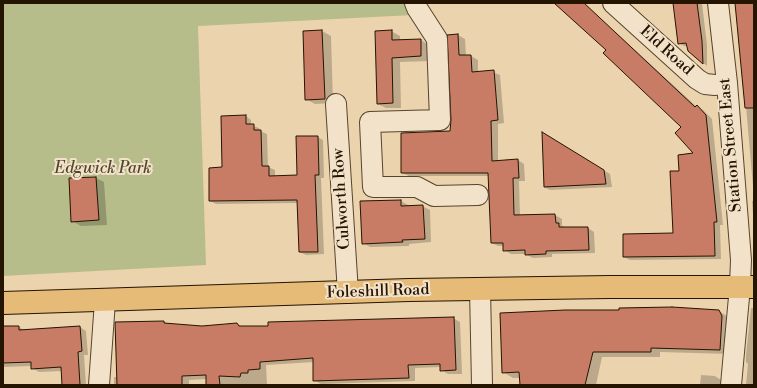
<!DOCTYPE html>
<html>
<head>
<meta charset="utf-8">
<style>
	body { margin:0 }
	#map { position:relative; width:757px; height:388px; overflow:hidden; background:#ebd3ae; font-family:"Libre Bodoni",serif }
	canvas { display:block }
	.frame { position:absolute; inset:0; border:4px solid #241400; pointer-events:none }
</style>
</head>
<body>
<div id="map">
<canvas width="757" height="388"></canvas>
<div class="frame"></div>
</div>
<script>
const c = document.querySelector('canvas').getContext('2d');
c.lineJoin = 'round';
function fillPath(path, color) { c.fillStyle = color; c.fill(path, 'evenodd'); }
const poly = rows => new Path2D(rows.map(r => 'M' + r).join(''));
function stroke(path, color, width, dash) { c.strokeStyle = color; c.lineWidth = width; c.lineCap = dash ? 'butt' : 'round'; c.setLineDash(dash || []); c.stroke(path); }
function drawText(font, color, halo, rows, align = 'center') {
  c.font = font + ' "Libre Bodoni",serif'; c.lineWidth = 4; c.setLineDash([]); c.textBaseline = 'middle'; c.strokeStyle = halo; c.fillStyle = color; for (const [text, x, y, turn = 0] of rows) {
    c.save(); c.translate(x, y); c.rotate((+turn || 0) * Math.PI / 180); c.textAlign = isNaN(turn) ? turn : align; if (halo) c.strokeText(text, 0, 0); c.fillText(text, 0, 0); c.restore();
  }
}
const green = poly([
	[3,3,407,3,413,15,198,26,206,265,3,276]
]);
const shadow = poly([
	[555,3,584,3,697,107,703,110,712,119,723,225,720,225,721,259,630,260,624,257,674,234,680,172,695,154,682,127,607,50],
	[674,3,702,3,707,45,707,66,689,51,688,46,684,46,679,43],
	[737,3,754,3,754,198],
	[322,31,331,36,333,103,315,104,306,99,304,32],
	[391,31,400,36,400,41,421,40,429,45,430,61,400,62,401,108,386,108,378,104],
	[458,35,465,39,466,56,471,56,478,60,478,73,493,72,500,75,504,123,498,124,498,161,518,160,524,164,525,181,519,181,520,216,555,215,562,219,562,226,565,227,588,228,594,232,595,253,552,254,552,257,533,258,525,254,511,254,504,250,504,246,498,246,492,243,489,176,409,176,402,173,451,132,452,120,448,36],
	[246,116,251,120,251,125,259,128,260,131,267,134,268,167,275,170,275,177,298,176,317,137,323,140,324,178,321,178,324,254,306,255,300,252,298,203,216,204,210,201],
	[543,134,610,174,612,187,550,190,544,187],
	[96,178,104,182,107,225,81,226,72,221],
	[401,201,408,205,408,207,422,206,430,210,431,242,409,244,409,246,370,247,363,243],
	[752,201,754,201,754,228],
	[751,308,754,308,754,385,746,385,748,364,746,362,746,355],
	[719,311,728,317,729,354,660,352,660,357,602,357,596,385,521,385,521,378,513,378,503,372],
	[453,318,460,322,462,374,448,374,441,370,441,367,415,368,415,381,321,384,314,380,314,362,266,365,267,385,207,385,207,379,189,380,189,385,114,385,114,377,118,377,116,323,164,322,169,324,202,327,237,324,242,327],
	[3,327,19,327,24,330,80,327,86,331,88,355,84,355,86,385,63,385,62,371,39,372,32,368,32,366,3,367],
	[701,375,715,376,721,380,720,385,700,385]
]);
const building = poly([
	[554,3,584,3,695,107,697,105,706,115,717,222,714,222,715,256,623,257,623,234,673,233,670,171,679,171,678,155,693,153,675,133,681,127,603,53,606,50,554,3],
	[673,3,697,3,702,41,703,64,688,51,686,43,678,44,673,3],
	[735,3,754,3,754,108,745,108,735,3],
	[322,30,325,99,305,100,303,31,322,30],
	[392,30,392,40,421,39,421,56,392,58,393,103,377,104,375,31,392,30],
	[458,34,459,55,471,55,472,72,494,70,498,120,491,121,492,161,518,159,519,178,513,178,514,215,555,214,556,223,559,223,559,227,588,227,589,250,546,251,546,254,525,255,525,250,503,251,503,243,491,243,488,173,401,173,401,133,450,131,451,120,447,35,458,34],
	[246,115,246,124,254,124,254,130,261,130,262,166,269,166,269,176,297,175,296,136,318,136,319,175,315,175,318,252,299,252,297,200,209,201,209,168,222,167,221,116,246,115],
	[542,132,604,170,606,184,544,187,542,132],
	[96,177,99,220,71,222,69,178,96,177],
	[401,200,401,206,423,205,425,239,402,240,403,242,362,244,360,201,401,200],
	[672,307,719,310,722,316,720,350,651,348,651,352,593,352,585,385,520,385,519,372,502,373,500,313,565,310,619,310,619,308,672,307],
	[454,317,456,370,440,371,440,364,408,365,409,378,313,381,313,358,260,362,260,369,248,370,248,373,241,373,240,377,219,376,220,385,206,385,206,375,182,376,182,385,117,385,115,322,164,321,164,323,202,326,237,323,239,326,268,326,268,322,454,317],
	[3,326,19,326,19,330,80,326,82,351,78,352,80,385,62,385,61,367,31,369,31,362,3,363,3,326]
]);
const minor = poly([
	[415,3,417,8,437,39,440,120,370,122,373,187,417,187,434,196,478,195],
	[613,3,697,79,705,84,715,85,727,83],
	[718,3,727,83,741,260,740,286,731,385],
	[336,104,348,293],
	[480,289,482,385],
	[99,385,105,301]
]);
const major = poly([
	[3,303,409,290,610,287,754,287]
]);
const streetNames = [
	["Eld Road",666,51,42],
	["Station Street East",731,145,-95],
	["Culworth Row",342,199,-94],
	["Foleshill Road",378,292,-2]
];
const parkNames = [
	["Edgwick Park",103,169]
];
fillPath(green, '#b7bc8b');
fillPath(shadow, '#0003');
fillPath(building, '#c97c65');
stroke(building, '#241400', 1);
stroke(minor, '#56442c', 22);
stroke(major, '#241400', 24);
stroke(minor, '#f2e2ca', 20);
stroke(major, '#e6ba77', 22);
drawText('16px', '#241400', '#f2e2ca', streetNames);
drawText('italic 16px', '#50462a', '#f2e2ca', parkNames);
</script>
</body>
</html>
